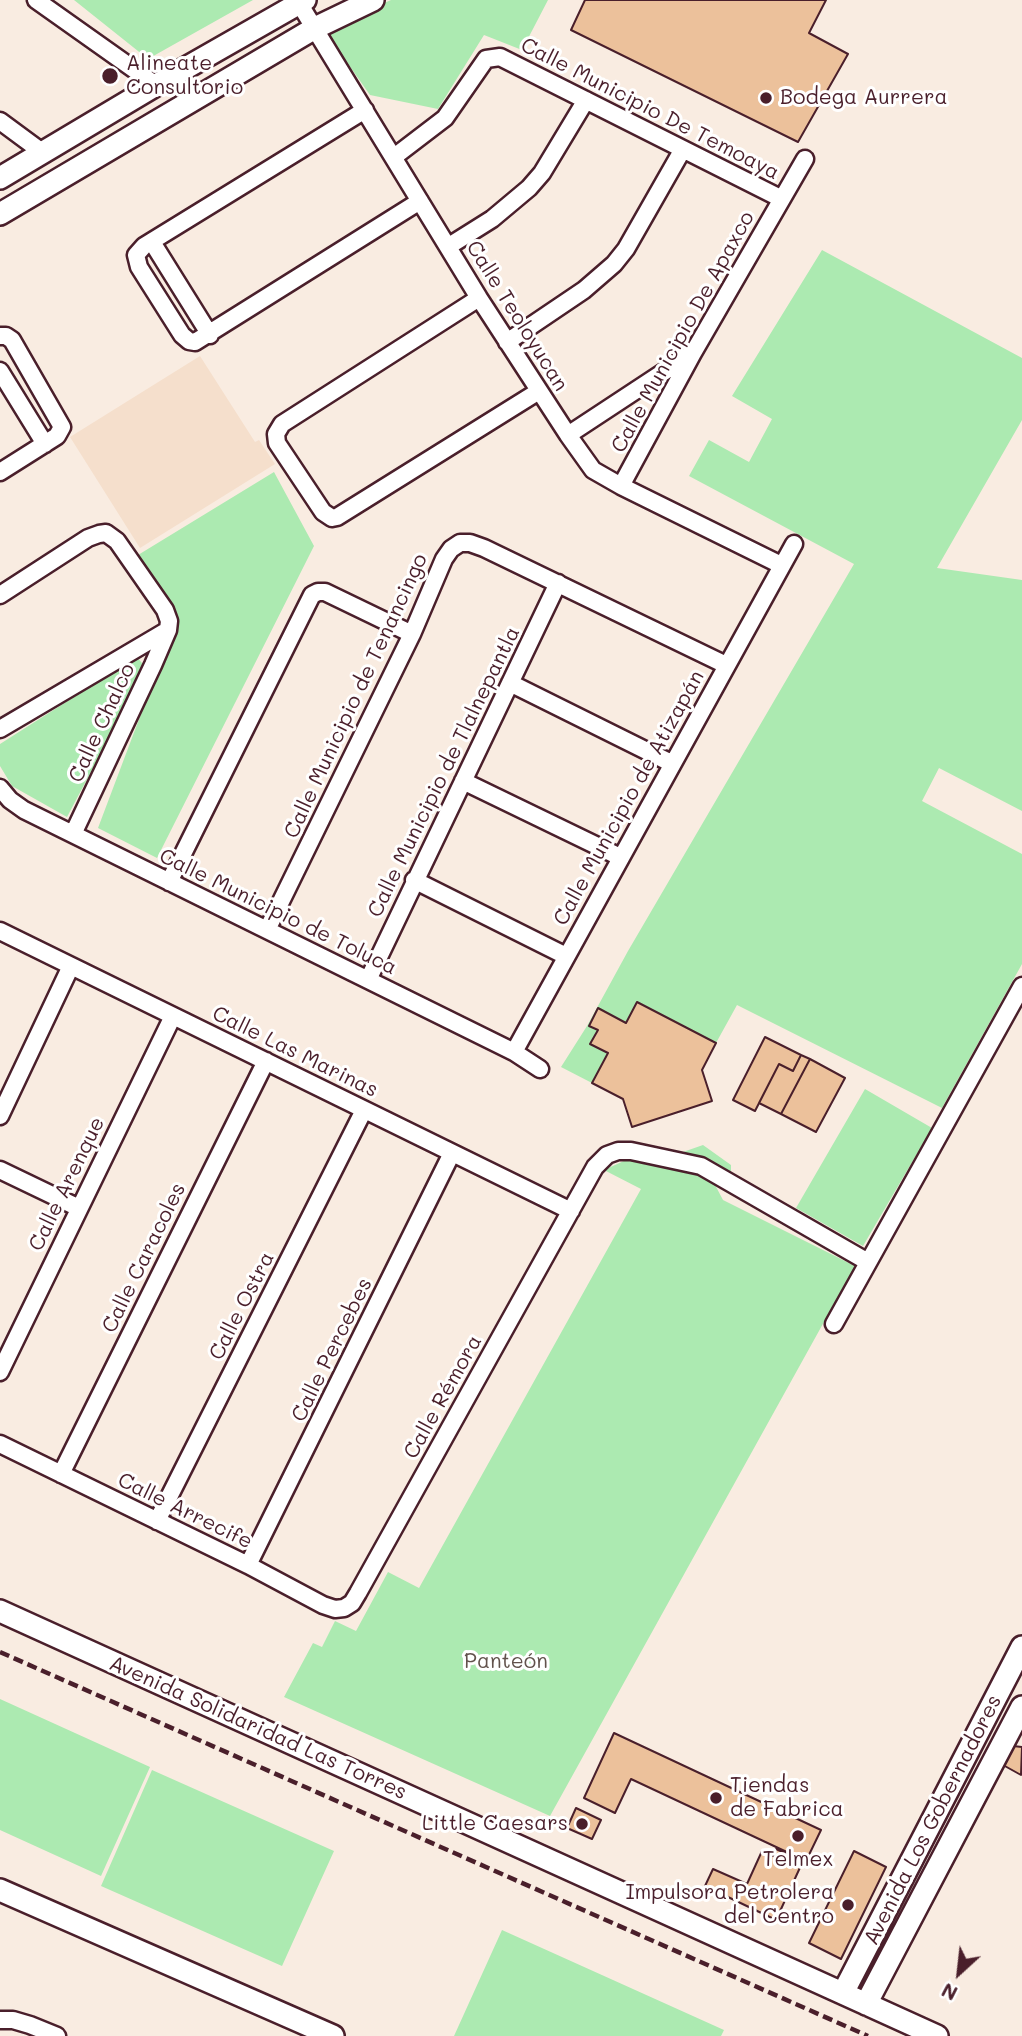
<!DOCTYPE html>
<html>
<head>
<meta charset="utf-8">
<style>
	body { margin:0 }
	#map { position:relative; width:1022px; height:2036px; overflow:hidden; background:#f9ece1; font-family:Mali,sans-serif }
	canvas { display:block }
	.north { position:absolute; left:924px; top:1938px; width:70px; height:70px; -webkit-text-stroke:5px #fff; paint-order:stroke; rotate:207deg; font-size:19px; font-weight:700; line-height:28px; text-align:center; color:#4a1f2b }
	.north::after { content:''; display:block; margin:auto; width:24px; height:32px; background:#4a1f2b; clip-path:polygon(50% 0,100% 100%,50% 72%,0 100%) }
</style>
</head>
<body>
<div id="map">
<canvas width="1022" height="2036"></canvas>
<div class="north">N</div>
</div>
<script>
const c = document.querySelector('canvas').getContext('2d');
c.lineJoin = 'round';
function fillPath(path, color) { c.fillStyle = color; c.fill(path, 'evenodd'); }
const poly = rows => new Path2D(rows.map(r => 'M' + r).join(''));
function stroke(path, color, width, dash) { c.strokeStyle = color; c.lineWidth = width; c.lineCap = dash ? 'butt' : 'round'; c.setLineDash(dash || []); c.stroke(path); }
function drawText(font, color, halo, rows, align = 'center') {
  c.font = font + ' Mali,sans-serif'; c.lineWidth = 6; c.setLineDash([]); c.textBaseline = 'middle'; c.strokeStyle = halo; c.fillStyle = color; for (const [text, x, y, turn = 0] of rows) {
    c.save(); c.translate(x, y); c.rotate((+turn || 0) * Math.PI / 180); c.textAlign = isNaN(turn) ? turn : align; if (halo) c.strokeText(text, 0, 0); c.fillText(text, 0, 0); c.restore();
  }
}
const built = poly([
	[200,356,255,442,259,440,275,464,140,548,70,437]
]);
const green = poly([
	[74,0,253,0,148,59],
	[391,0,548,0,522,50,484,35,438,109,370,95,329,37,333,26],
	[822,250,1022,358,1022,420,937,568,1022,580,1022,811,939,768,922,801,1022,854,1022,964,942,1108,737,1005,716,1043,638,1002,626,1023,598,1008,589,1025,598,1030,591,1044,608,1053,592,1083,561,1067,587,1026,628,951,854,564,689,476,709,440,749,462,772,419,732,396],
	[274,472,314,546,157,858,98,828,167,645,167,604,138,555],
	[137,657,146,668,67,817,12,786,0,766,0,744],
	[865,1089,932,1128,863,1246,796,1208],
	[703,1145,731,1165,731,1171,725,1172,683,1152],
	[626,1160,692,1170,713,1181,723,1200,855,1266,550,1816,284,1697,313,1643,322,1647,335,1621,356,1631,388,1572,419,1588,641,1189,604,1170],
	[0,1699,150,1767,101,1876,0,1830],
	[152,1770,334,1851,282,1966,101,1886],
	[502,1930,724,2030,721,2036,454,2036]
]);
const building = poly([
	[585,0,826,0,809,33,848,54,798,142,571,30,585,0],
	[637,1002,716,1043,702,1070,712,1101,632,1127,623,1099,592,1083,608,1053,590,1044,598,1030,589,1026,598,1008,626,1023,637,1002],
	[765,1037,801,1055,793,1071,779,1064,755,1111,733,1100,765,1037],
	[801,1055,810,1059,781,1114,759,1103,779,1064,793,1071,801,1055],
	[810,1059,845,1078,816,1132,781,1114,810,1059],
	[614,1733,821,1830,806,1861,631,1779,615,1813,584,1798,614,1733],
	[1013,1746,1022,1747,1021,1775,1003,1765,1013,1746],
	[576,1808,601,1820,592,1839,567,1828,576,1808],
	[776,1849,803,1861,776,1920,705,1886,713,1869,747,1884,762,1851,773,1856,776,1849],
	[854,1851,886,1867,841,1959,809,1943,854,1851]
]);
const street = poly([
	[36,0,156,85],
	[299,3,479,298,568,435,593,470,621,486,781,565],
	[365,110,144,246,136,255,139,267,182,335,189,341,195,342,420,201],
	[0,121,42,152],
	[394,157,445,118,486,59,500,57,782,199],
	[152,242,210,335],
	[449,246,492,219,529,188,542,173,586,100],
	[479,298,282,424,276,434,277,443,323,512,332,518,337,517,539,391],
	[0,336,6,336,12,340,62,427,57,436,0,472],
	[507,342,584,290,614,264,626,249,683,149],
	[0,371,45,444],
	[568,435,691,354],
	[621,486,693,353,805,159],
	[0,595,88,538,99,534,106,533,117,541,165,610,169,621,168,630,153,665,73,834],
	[510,683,671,763],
	[0,729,168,630],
	[463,781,620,857],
	[0,788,10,800,24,810,514,1052,540,1069],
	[414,880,566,956],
	[169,882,312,595,318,592,325,592,412,634],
	[267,930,412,634,444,559,451,549,460,543,470,543,484,548,726,665],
	[0,931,571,1211],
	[368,980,558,583],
	[514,1052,794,544],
	[0,1116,71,966],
	[0,1170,79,1208],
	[834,1324,1022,986],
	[0,1372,173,1016],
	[0,1444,248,1565,323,1605,335,1609,344,1608,352,1603,358,1593,595,1167,607,1155,618,1151,631,1151,701,1166,868,1262],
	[61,1474,266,1061],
	[157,1521,364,1110],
	[248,1565,452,1153],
	[0,2020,13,2020,30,2025,57,2036]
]);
const secondary = poly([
	[0,178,156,85,305,0],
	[0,214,315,28,373,0],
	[0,1611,937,2036],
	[0,1890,333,2036],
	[843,1993,1022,1647],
	[866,2004,1022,1707]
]);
const rail = poly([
	[0,1652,868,2036]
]);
const markers = [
	[110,76,9,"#4a1f2b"],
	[766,98,7,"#4a1f2b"],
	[716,1798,7,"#4a1f2b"],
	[582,1824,7,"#4a1f2b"],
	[798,1836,7,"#4a1f2b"],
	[848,1905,7,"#4a1f2b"]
];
const poiNames = [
	["Alineate",126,64],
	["Consultorio",126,88],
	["Bodega Aurrera",780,98],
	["Tiendas",730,1786],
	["de Fabrica",730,1810],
	["Little Caesars",568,1824,"right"],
	["Telmex",798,1860,"center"],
	["Impulsora Petrolera",834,1893,"right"],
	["del Centro",834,1917,"right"]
];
const streetNames = [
	["Calle Municipio De Temoaya",650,109,27],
	["Calle Teoloyucan",517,316,58],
	["Calle Municipio De Apaxco",683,332,-61],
	["Calle Municipio de Tenancingo",356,696,-65],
	["Calle Chalco",102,723,-65],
	["Calle Municipio de Tlalnepantla",444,772,-64],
	["Calle Municipio de Atizapán",629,798,-61],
	["Calle Municipio de Toluca",278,912,26],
	["Calle Las Marinas",295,1052,26],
	["Calle Arenque",67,1184,-64],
	["Calle Caracoles",144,1258,-64],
	["Calle Ostra",242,1306,-63],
	["Calle Percebes",332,1350,-64],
	["Calle Rémora",443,1397,-61],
	["Calle Arrecife",185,1511,26],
	["Avenida Solidaridad Las Torres",258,1728,24],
	["Avenida Los Gobernadores",933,1820,-63]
];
const parkNames = [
	["Panteón",506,1662]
];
fillPath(built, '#f5dfcc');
fillPath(green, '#aceab1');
fillPath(building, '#ecc19b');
stroke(building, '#4a1f2b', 2);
stroke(street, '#4a1f2b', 21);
stroke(secondary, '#4a1f2b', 26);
stroke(street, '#fff', 16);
stroke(secondary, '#fff', 21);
stroke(rail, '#4a1f2b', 4.5, [10, 5]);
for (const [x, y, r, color] of markers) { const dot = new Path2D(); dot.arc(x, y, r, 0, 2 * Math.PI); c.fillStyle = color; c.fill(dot); stroke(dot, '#fff', 2.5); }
drawText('21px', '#4a1f2b', '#fff', poiNames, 'left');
drawText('21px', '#4a1f2b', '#fff', streetNames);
drawText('21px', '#62524c', '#fff', parkNames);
</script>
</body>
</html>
